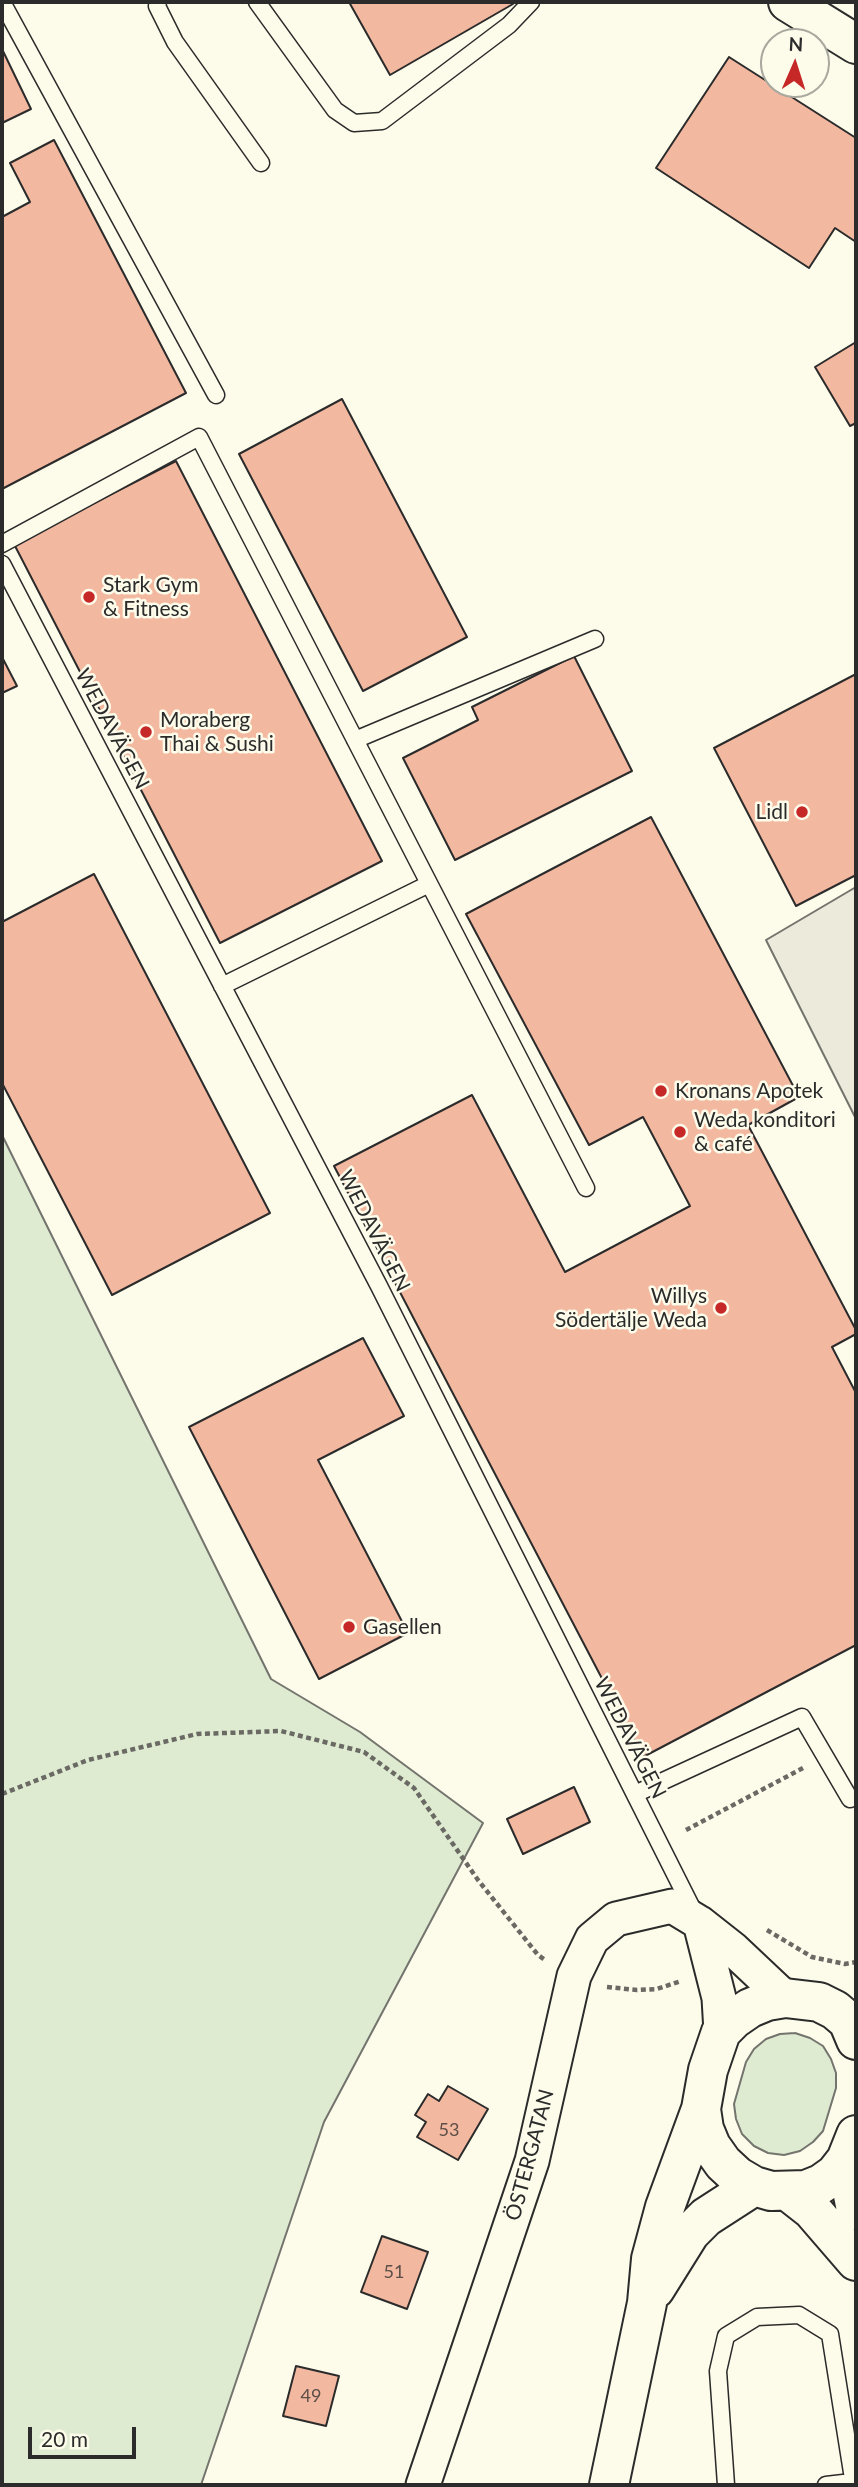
<!DOCTYPE html>
<html>
<head>
<meta charset="utf-8">
<style>
	body { margin:0 }
	#map { position:relative; width:858px; height:2487px; overflow:hidden; background:#fdfbea; font-family:Lato,sans-serif }
	canvas { display:block }
	.frame { position:absolute; inset:0; border:4px solid #2b2b2b; pointer-events:none }
	.north { position:absolute; left:760px; top:28px; width:70px; height:70px; box-sizing:border-box; background:#fdfbea; border:2px solid #a9a89e; border-radius:50%; rotate:3deg; font-size:19px; font-weight:700; line-height:28px; text-align:center; color:#2b2b2b }
	.north::after { content:''; display:block; margin:auto; width:24px; height:32px; background:#c62828; clip-path:polygon(50% 0,100% 100%,50% 72%,0 100%) }
	.scale { position:absolute; left:28px; top:2427px; width:108px; height:32px; box-sizing:border-box; border:4px solid #2b2b2b; border-top:0; padding-left:9px; font-size:21px; line-height:24px; white-space:nowrap; color:#2b2b2b; -webkit-text-stroke:5px #fdfbea; paint-order:stroke }
</style>
</head>
<body>
<div id="map">
<canvas width="858" height="2487"></canvas>
<div class="frame"></div>
<div class="north">N</div>
<div class="scale">20 m</div>
</div>
<script>
const ctx = document.querySelector('canvas').getContext('2d');
ctx.lineJoin = 'round';
function paint(path, color) { ctx.fillStyle = color; ctx.fill(path, 'evenodd'); }
const toPath = rows => new Path2D(rows.map(r => 'M' + r).join(''));
function trace(path, color, width, dash) { ctx.strokeStyle = color; ctx.lineWidth = width; ctx.lineCap = dash ? 'butt' : 'round'; ctx.setLineDash(dash || []); ctx.stroke(path); }
function drawText(font, color, halo, rows, align = 'center') {
  ctx.font = font + ' Lato,sans-serif'; ctx.lineWidth = 5; ctx.setLineDash([]); ctx.textBaseline = 'middle'; ctx.strokeStyle = halo; ctx.fillStyle = color; for (const [text, x, y, turn = 0] of rows) {
    ctx.save(); ctx.translate(x, y); ctx.rotate((+turn || 0) * Math.PI / 180); ctx.textAlign = isNaN(turn) ? turn : align; if (halo) ctx.strokeText(text, 0, 0); ctx.fillText(text, 0, 0); ctx.restore();
  }
}
const green = toPath([
	[2,1135,271,1679,360,1732,483,1823,324,2122,201,2485,2,2485,2,1135],
	[795,2033,810,2038,823,2046,831,2059,836,2073,836,2088,823,2131,813,2142,800,2151,784,2155,768,2153,754,2146,742,2134,736,2119,734,2104,746,2062,754,2049,766,2039,780,2034,795,2033]
]);
paint(green, '#deebd1');
trace(green, '#74746e', 2);
const parking = toPath([
	[856,887,856,1119,766,940,856,887]
]);
paint(parking, '#eceadb');
trace(parking, '#74746e', 2);
const building = toPath([
	[349,2,512,2,513,4,390,75,349,2],
	[2,49,31,109,2,123,2,49],
	[729,57,856,138,856,242,835,228,809,268,656,168,729,57],
	[54,140,186,393,2,489,2,217,30,202,10,163,54,140],
	[856,342,856,423,850,426,815,367,856,342],
	[342,399,467,637,363,691,239,454,342,399],
	[176,461,382,861,220,943,14,544,176,461],
	[574,656,632,771,455,860,403,758,478,720,472,707,574,656],
	[2,657,17,686,2,693,2,657],
	[856,674,856,875,796,906,714,748,856,674],
	[651,817,799,1097,748,1125,856,1330,856,1334,832,1347,856,1393,856,1645,643,1757,334,1166,472,1095,565,1272,690,1206,643,1117,589,1145,466,914,651,817],
	[94,874,270,1213,112,1295,2,1083,2,922,94,874],
	[363,1338,404,1416,318,1460,408,1633,319,1679,189,1427,363,1338],
	[574,1787,590,1822,523,1854,507,1819,574,1787],
	[448,2086,488,2109,458,2160,417,2137,426,2122,415,2115,428,2094,439,2101,448,2086],
	[382,2236,428,2252,407,2309,361,2292,382,2236],
	[296,2366,339,2376,326,2426,283,2416,296,2366]
]);
paint(building, '#f2b8a0');
trace(building, '#2b2b2b', 2);
const lane = toPath([
	[2,2,216,395],
	[158,2,157,6,175,42,261,163],
	[257,2,335,110,354,123,382,121,509,25,531,2],
	[2,544,199,437,586,1188],
	[2,564,379,1286,694,1912],
	[355,740,595,639],
	[222,986,429,884],
	[635,1794,802,1717,850,1799],
	[726,2485,718,2371,726,2336,757,2317,799,2315,830,2334,854,2485],
	[826,2485,852,2482]
]);
const street = toPath([
	[700,1923,719,1998,721,2032],
	[423,2485,532,2161,574,1976,592,1939,616,1919,672,1906,700,1923,733,1949,785,1998]
]);
const secondary = toPath([
	[788,2,856,44],
	[856,2040,848,2021,835,2010,819,2002,785,1998,767,2001,750,2008,734,2019,721,2032,708,2070,701,2109,704,2129,711,2146,723,2163,737,2176,754,2186,771,2191,806,2190,821,2184,835,2174,846,2160,856,2135],
	[846,2160,856,2210],
	[789,2192,812,2210,856,2261],
	[655,2289,690,2233,706,2217,754,2186],
	[609,2485,647,2303,651,2259,665,2207,701,2109]
]);
trace(lane, '#2b2b2b', 19);
trace(street, '#2b2b2b', 37);
trace(secondary, '#2b2b2b', 42);
trace(toPath([
	[2,1794,88,1760,197,1734,281,1731,364,1752,414,1788,478,1880,538,1955,545,1960],
	[686,1830,803,1768],
	[767,1930,812,1957,845,1964,856,1962],
	[607,1987,637,1990,657,1989,681,1981]
]), '#6a6964', 4.5, [5, 3.5]);
trace(lane, '#fdfbea', 16);
trace(street, '#fdfbea', 33);
trace(secondary, '#fdfbea', 38);
for (const [x, y, r, color] of [
	[89,597,7,"#c62828"],
	[146,732,7,"#c62828"],
	[802,812,7,"#c62828"],
	[661,1091,7,"#c62828"],
	[680,1132,7,"#c62828"],
	[721,1308,7,"#c62828"],
	[349,1627,7,"#c62828"]
]) { const dot = new Path2D(); dot.arc(x, y, r, 0, 2 * Math.PI); ctx.fillStyle = color; ctx.fill(dot); trace(dot, '#fdfbea', 2.5); }
drawText('18px', '#5d4e48', null, [
	["53",449,2130],
	["51",394,2272],
	["49",311,2396]
]);
drawText('21px', '#2b2b2b', '#fdfbea', [
	["Stark Gym",103,585],
	["& Fitness",103,609],
	["Moraberg",160,720],
	["Thai & Sushi",160,744],
	["Lidl",788,812,"right"],
	["Kronans Apotek",675,1091],
	["Weda konditori",694,1120],
	["& café",694,1144],
	["Willys",707,1296,"right"],
	["Södertälje Weda",707,1320,"right"],
	["Gasellen",363,1627]
], 'left');
drawText('21px', '#2b2b2b', '#fdfbea', [
	["WEDAVÄGEN",112,729,62],
	["WEDAVÄGEN",374,1231,63],
	["WEDAVÄGEN",630,1738,63],
	["ÖSTERGATAN",530,2155,-75]
]);
</script>
</body>
</html>
